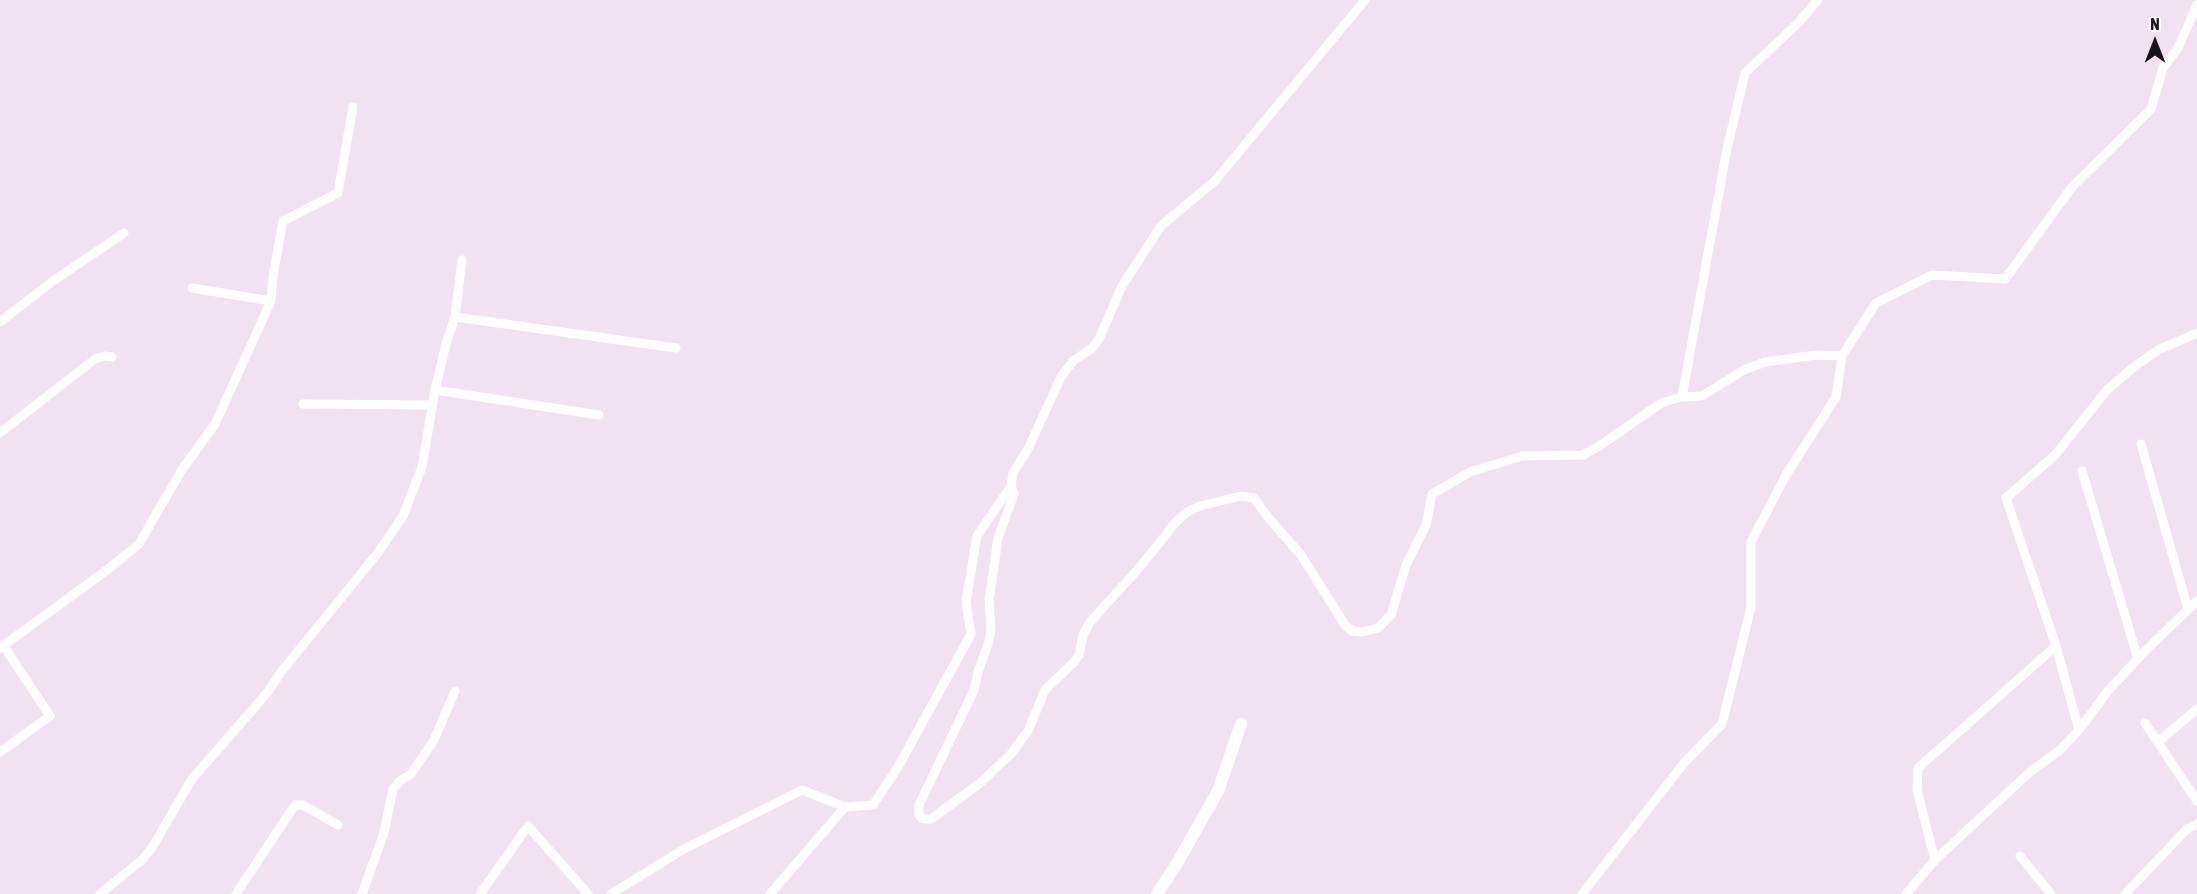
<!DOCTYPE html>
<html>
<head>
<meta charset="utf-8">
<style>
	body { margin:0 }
	#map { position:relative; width:2197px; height:894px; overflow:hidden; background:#f0e2f1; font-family:"Asap Condensed",sans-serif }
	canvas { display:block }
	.north { position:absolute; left:2125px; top:12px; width:60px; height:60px; -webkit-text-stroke:4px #fff; paint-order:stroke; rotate:0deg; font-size:16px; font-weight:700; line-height:24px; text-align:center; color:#191419 }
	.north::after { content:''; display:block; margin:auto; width:21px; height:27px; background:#191419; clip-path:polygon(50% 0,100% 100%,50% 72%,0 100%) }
</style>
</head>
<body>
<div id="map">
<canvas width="2197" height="894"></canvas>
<div class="north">N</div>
</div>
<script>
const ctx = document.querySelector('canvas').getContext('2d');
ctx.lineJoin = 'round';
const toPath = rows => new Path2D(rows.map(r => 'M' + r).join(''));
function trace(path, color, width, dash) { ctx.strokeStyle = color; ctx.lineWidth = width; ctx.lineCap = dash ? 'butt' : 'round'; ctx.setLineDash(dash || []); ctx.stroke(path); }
trace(toPath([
	[1365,0,1215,181,1161,226,1122,286,1099,339,1091,349,1073,361,1061,377,1028,449,1013,473,1011,486,1014,494,998,538,989,601,991,630,989,641,978,672,974,690,919,805,919,815,923,819,931,819,979,784,1011,754,1028,731,1045,690,1074,662,1079,655,1083,635,1090,622,1139,568,1176,522,1187,512,1200,506,1241,496,1254,498,1267,516,1301,555,1345,625,1352,631,1362,632,1378,628,1391,615,1406,565,1426,525,1432,494,1470,472,1522,456,1583,455,1601,445,1661,403,1682,397,1702,396,1744,370,1765,362,1816,355,1842,356],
	[192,288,271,301],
	[455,317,676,348],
	[0,322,53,281,124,233],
	[435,390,599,415],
	[1682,397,1727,149,1745,73,1799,22,1818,0],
	[303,404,432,405],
	[0,433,95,359,104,356,112,357],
	[2141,444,2188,609],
	[2082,471,2138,659],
	[0,648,107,570,139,544,181,471,215,424,271,301,273,276,283,221,338,193,353,107],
	[2145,723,2197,801],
	[2079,730,2056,646,2006,498,2055,455,2107,390,2135,366,2158,350,2197,333],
	[2158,742,2197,709],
	[0,752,50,716,3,645],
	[2020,856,2051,894],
	[1935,860,1917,790,1918,768,2056,646],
	[100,894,143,859,153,846,192,779,267,693,281,672,377,554,403,516,422,467,435,390,446,344,455,317,462,260],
	[236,894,295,805,303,805,338,825],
	[362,894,384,833,393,789,400,781,411,774,434,740,455,691],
	[480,894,528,826,588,894],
	[611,894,684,849,802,790,845,807,873,805,898,767,971,634,966,602,977,536,1011,486],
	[770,894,845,807],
	[1582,894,1684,763,1722,724,1751,607,1751,542,1786,475,1836,397,1842,356,1876,303,1932,275,2005,279,2072,187,2151,109,2163,68,2178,48,2197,5],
	[1906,894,1935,860,2030,772,2060,750,2079,730,2107,692,2147,649,2197,601],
	[2125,894,2187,829,2197,824]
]), '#fff', 9);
trace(toPath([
	[1157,894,1176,865,1218,791,1241,724]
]), '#fff', 12);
</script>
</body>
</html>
